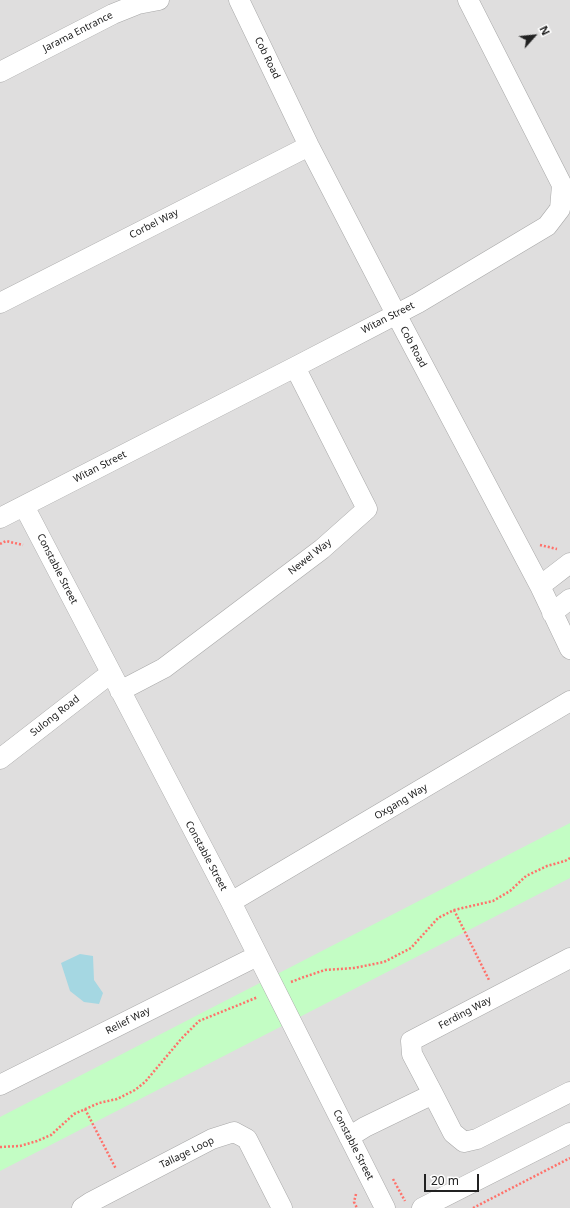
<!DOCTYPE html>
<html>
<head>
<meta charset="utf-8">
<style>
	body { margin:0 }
	#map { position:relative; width:570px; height:1208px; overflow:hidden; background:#f2ede7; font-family:"Noto Sans",sans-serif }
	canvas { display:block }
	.north { position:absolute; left:514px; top:16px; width:40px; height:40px; -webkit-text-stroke:3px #fff; paint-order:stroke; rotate:63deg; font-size:11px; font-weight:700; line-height:16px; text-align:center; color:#212121 }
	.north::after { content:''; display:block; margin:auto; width:14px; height:18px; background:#212121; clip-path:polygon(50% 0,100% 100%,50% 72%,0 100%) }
	.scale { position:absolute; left:424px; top:1174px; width:55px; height:18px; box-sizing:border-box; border:2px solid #212121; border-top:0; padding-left:5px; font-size:12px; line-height:14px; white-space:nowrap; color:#212121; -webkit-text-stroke:3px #fff; paint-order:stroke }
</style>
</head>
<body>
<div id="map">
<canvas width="570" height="1208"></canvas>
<div class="north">N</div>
<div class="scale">20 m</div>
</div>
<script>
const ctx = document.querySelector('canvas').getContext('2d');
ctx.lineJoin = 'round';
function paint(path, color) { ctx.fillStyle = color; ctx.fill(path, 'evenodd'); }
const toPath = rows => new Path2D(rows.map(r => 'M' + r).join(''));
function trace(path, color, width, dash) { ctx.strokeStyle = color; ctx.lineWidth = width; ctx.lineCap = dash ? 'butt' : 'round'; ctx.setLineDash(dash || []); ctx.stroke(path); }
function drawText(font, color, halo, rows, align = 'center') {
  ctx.font = font + ' "Noto Sans",sans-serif'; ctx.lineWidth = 3; ctx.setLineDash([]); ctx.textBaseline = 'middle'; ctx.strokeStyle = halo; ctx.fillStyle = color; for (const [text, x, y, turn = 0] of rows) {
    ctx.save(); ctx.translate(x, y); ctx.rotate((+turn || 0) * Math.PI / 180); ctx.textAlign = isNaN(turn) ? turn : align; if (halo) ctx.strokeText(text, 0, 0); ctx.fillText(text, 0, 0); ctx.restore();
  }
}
paint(toPath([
	[0,0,570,0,570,1208,0,1208]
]), '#dfdede');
paint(toPath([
	[570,823,570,878,0,1171,0,1117]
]), '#c3fdc4');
paint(toPath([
	[80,954,93,956,94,980,103,993,99,1004,84,1002,70,991,61,963]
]), '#a5d7e2');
const minor = toPath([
	[239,0,309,146,396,314,540,586,570,649],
	[0,72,113,14,138,4,159,0],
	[0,303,309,146],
	[24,506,231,902,385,1208],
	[0,518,295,367,418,303,547,226,560,209,562,185,468,0],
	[540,586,570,563],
	[552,613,570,599],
	[120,691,164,668,322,549,367,509,295,367],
	[0,759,111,673],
	[231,902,570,701],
	[570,958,411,1041,412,1054,433,1094,453,1133,464,1142,477,1139,570,1092],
	[0,1085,257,956],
	[349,1137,365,1127,433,1094],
	[82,1208,91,1202,212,1139,234,1132,247,1139,282,1208],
	[422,1208,570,1133]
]);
trace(minor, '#a8a8a8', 21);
trace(toPath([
	[0,544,6,541,23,545],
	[540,545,557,549],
	[454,910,489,980],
	[291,982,304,977,325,970,354,968,384,962,411,948,438,918,454,910,493,901,510,891,526,876,547,866,565,861,570,858],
	[85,1109,116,1169],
	[0,1147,20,1146,37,1141,51,1135,74,1114,99,1103,117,1099,135,1090,145,1082,182,1038,199,1021,258,997],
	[393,1179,405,1201],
	[356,1194,354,1202,357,1208],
	[473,1208,570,1158]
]), '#ff716a', 2.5, [2, 2]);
trace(minor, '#fff', 20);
drawText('10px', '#212121', '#fff', [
	["Jarama Entrance",78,32,-27],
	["Cob Road",267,58,64],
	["Corbel Way",154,224,-27],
	["Witan Street",388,318,-27],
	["Cob Road",413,347,62],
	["Witan Street",100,467,-27],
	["Newel Way",310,557,-38],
	["Constable Street",57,569,63],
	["Sulong Road",55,716,-38],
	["Oxgang Way",401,802,-31],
	["Constable Street",206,856,62],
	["Ferding Way",465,1013,-28],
	["Relief Way",128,1021,-27],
	["Constable Street",353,1145,63],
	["Tallage Loop",187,1153,-26]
]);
</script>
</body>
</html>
